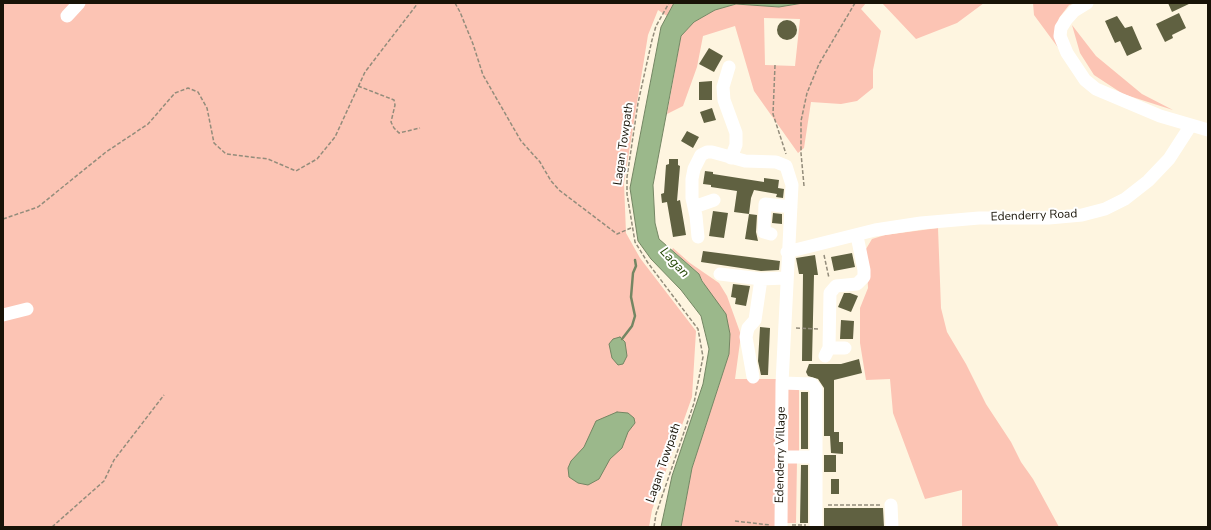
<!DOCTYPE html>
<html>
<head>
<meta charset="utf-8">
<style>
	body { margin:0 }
	#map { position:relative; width:1211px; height:530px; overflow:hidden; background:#fef5e0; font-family:"Nunito Sans",sans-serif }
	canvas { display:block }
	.frame { position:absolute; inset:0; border:4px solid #181307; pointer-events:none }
</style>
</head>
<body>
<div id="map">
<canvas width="1211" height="530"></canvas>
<div class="frame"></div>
</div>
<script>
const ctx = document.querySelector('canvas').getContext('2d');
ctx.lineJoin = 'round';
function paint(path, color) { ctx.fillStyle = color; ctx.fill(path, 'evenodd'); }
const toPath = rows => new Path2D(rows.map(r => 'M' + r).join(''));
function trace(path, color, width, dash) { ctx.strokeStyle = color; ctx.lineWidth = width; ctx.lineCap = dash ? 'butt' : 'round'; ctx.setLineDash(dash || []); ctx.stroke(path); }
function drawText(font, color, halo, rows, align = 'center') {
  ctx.font = font + ' "Nunito Sans",sans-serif'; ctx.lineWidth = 4; ctx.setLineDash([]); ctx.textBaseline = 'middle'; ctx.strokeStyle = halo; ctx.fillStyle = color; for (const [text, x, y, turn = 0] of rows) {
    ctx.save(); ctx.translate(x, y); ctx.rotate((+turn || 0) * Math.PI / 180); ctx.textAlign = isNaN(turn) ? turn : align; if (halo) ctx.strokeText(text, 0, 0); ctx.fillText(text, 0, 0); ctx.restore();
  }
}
paint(toPath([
	[3,3,674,3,667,16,658,10,648,35,624,183,626,233,640,258,696,331,692,397,652,510,649,527,3,527],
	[803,3,866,3,861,9,881,31,873,70,873,88,857,101,841,104,811,102,804,148,798,153,754,91,735,26,703,36,697,67,683,106,667,114,681,36,694,22,715,10,736,4,779,7],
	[764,18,800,19,795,66,765,65],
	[882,3,984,3,957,23,916,39],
	[1033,3,1075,3,1069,5,1059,18,1055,34,1062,53,1034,15],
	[1072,25,1096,56,1142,94,1173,110,1123,94,1094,75,1080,53],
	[938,228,941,308,947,332,966,364,986,404,1011,442,1021,462,1033,479,1059,527,962,527,962,490,925,499,893,413,890,379,866,380,860,343,860,308,868,288,866,249,872,239,885,235],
	[673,248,690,263,719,283,727,296,741,335,735,379,779,379,777,527,681,527,692,468,729,354,730,334,699,274,672,250],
	[786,387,799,387,799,454,787,455],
	[785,460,797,460,796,523,785,523]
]), '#fcc4b4');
const water = toPath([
	[674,3,803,3,779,7,736,4,715,10,694,22,681,36,653,185,655,223,659,239,699,274,702,281,726,314,730,334,729,354,692,468,681,527,661,527,672,476,703,384,709,349,701,316,681,290,651,259,638,241,630,188,661,27,674,3],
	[620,337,625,342,627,356,623,364,618,365,612,358,609,344,613,339,620,337],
	[617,412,628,413,634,418,635,423,628,432,622,448,610,459,599,479,588,485,578,483,569,477,568,468,571,461,584,447,596,421,617,412]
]);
paint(water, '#9bb88b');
trace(water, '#748663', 1);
trace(toPath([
	[622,339,632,326,635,316,631,297,633,273,636,266,635,260]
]), '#748663', 2.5);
paint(toPath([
	[1168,3,1191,3,1172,12],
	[1179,13,1186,28,1172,35,1173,38,1165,42,1156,24],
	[1117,16,1125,28,1132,26,1142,49,1127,56,1120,41,1115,43,1105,21],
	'777 30a10 10 0 1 1 20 0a10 10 0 1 1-20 0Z',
	[709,48,723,56,714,72,699,64],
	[712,81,712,100,699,100,699,82],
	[712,108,716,120,704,123,700,112],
	[687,131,699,137,693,148,681,141],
	[669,159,678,159,678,165,680,166,677,201,680,200,686,235,673,237,667,202,662,203,661,194,664,193,666,165,669,164],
	[705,171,713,172,713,174,764,182,764,178,779,180,778,188,784,189,783,198,776,197,777,194,754,190,751,198,749,214,757,215,756,232,758,241,745,239,749,214,734,212,737,191,711,187,711,185,703,184],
	[713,211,728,213,724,238,709,236],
	[773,213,782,214,782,224,772,223],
	[703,251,780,261,779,270,761,271,701,262],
	[852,253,855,267,834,271,831,257],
	[815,255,818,275,814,275,812,361,802,361,803,274,799,274,796,258],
	[733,284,750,286,746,306,735,304,736,298,731,297],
	[844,293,850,293,858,296,851,312,838,307],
	[841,320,854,321,853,339,840,339],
	[760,327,770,328,768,375,761,375,758,361],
	[859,359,862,373,834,380,834,432,839,432,839,442,843,442,843,454,831,453,830,436,824,436,824,388,818,379,808,376,806,372,809,364,841,364],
	[801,392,808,392,808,449,801,449],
	[824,455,836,455,836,472,824,472],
	[801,465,808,465,808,523,800,523],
	[831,479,839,479,839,494,831,494],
	[824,508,883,508,884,527,824,527]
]), '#606141');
trace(toPath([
	[455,3,460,12,473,44,483,75,521,141,540,162,551,181,559,190,617,234,631,228],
	[775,65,773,114,786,154],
	[358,86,394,100,395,105,391,122,394,128,399,133,420,128],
	[804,186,801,153,801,121,807,93,819,64,855,3],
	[3,219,38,207,106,152,148,124,175,93,188,88,198,92,207,108,214,143,226,154,268,159,296,171,317,159,335,137,365,72,418,3],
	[824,255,829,278],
	[796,328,818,329],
	[828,505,880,505],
	[735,521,770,525],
	[792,525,806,525],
	[52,527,104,481,114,460,164,395],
	[654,527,656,514,694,403,703,357,698,329,648,263,635,242,627,194,627,177,638,103,652,40,656,26,669,3]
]), '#938c7b', 1.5, [4, 2]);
trace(toPath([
	[1087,3,1074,11,1066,20,1061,28,1060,36,1067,53,1085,80,1096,89,1160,116,1208,130],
	[67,16,79,3],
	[729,67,723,87,724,100,736,133,736,145,731,158],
	[694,207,714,200],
	[771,234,764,232,765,204,791,207],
	[698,237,696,216,692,198,692,179,694,169,701,155,707,152,712,152,745,161,776,162,786,166,792,185,782,383,781,527],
	[787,252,875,230,921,223,979,218,1049,218,1082,215,1105,209,1125,199,1148,181,1169,159,1191,125],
	[720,274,761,279,785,278,786,282],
	[3,315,27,309],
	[829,348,845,348],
	[825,356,829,348,830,293,836,286,857,284,864,277,864,270,857,236],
	[753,377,746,337,748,328,755,320,761,279],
	[782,383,812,384,816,389,816,527],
	[781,457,816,457],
	[891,505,892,527]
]), '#fff', 13);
drawText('12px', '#181307', '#fff', [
	["Lagan Towpath",624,144,-82],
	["Edenderry Road",1034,216,-2],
	["Edenderry Village",781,455,-89],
	["Lagan Towpath",664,463,-71]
]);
drawText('italic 13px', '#244805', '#fff', [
	["Lagan",674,263,47]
]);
</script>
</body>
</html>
